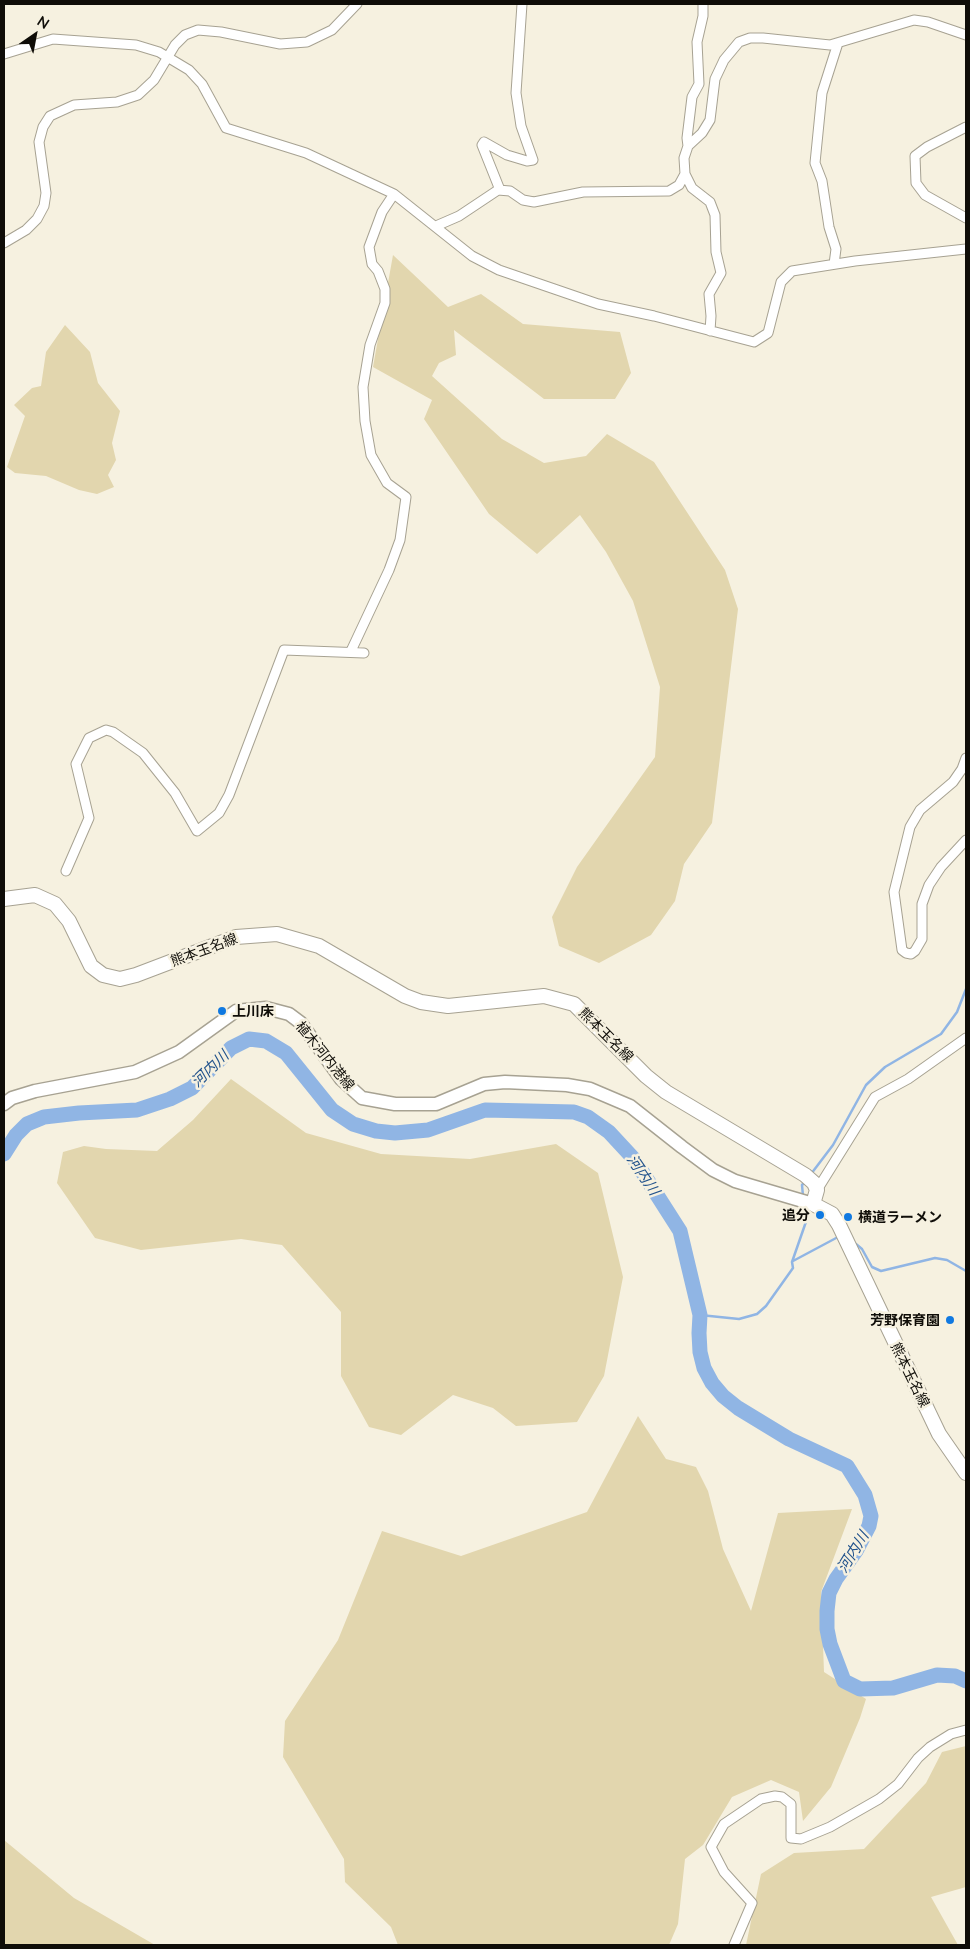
<!DOCTYPE html>
<html>
<head>
<meta charset="utf-8">
<style>
	body { margin:0 }
	#map { position:relative; width:970px; height:1949px; overflow:hidden; background:#f6f1e0; font-family:Lato,sans-serif }
	canvas { display:block }
	.frame { position:absolute; inset:0; border:5px solid #0f0d08; pointer-events:none }
	.north { position:absolute; left:10px; top:10px; width:50px; height:50px; -webkit-text-stroke:4px #f6f1e0; paint-order:stroke; rotate:33deg; font-size:14px; font-weight:700; line-height:20px; text-align:center; color:#0f0d08 }
	.north::after { content:''; display:block; margin:auto; width:18px; height:22px; background:#0f0d08; clip-path:polygon(50% 0,100% 100%,50% 72%,0 100%) }
</style>
</head>
<body>
<div id="map">
<canvas width="970" height="1949"></canvas>
<div class="frame"></div>
<div class="north">N</div>
</div>
<script>
const ctx = document.querySelector('canvas').getContext('2d');
ctx.lineJoin = 'round';
function paint(path, color) { ctx.fillStyle = color; ctx.fill(path, 'evenodd'); }
const toPath = rows => new Path2D(rows.map(r => 'M' + r).join(''));
function trace(path, color, width, dash) { ctx.strokeStyle = color; ctx.lineWidth = width; ctx.lineCap = dash ? 'butt' : 'round'; ctx.setLineDash(dash || []); ctx.stroke(path); }
function drawText(font, color, halo, rows, align = 'center') {
  ctx.font = font + ' Lato,"Noto Sans JP",sans-serif'; ctx.lineWidth = 5; ctx.setLineDash([]); ctx.textBaseline = 'middle'; ctx.strokeStyle = halo; ctx.fillStyle = color; for (const [text, x, y, turn = 0] of rows) {
    ctx.save(); ctx.translate(x, y); ctx.rotate((+turn || 0) * Math.PI / 180); ctx.textAlign = isNaN(turn) ? turn : align; if (halo) ctx.strokeText(text, 0, 0); ctx.fillText(text, 0, 0); ctx.restore();
  }
}
paint(toPath([
	[393,255,448,307,481,294,523,324,620,332,631,373,615,399,544,399,454,330,456,355,439,363,432,376,502,439,544,463,586,456,607,434,654,462,725,570,738,609,712,823,684,864,675,901,651,935,599,963,559,946,552,917,577,867,655,757,660,687,633,601,606,552,580,515,537,554,489,514,424,419,432,400,373,367],
	[65,325,90,352,98,383,120,411,112,443,116,460,108,475,114,487,97,494,79,490,46,476,15,473,7,467,25,416,14,405,32,388,41,386,46,352],
	[231,1079,306,1133,381,1154,470,1159,556,1144,598,1173,623,1277,604,1376,577,1422,516,1426,493,1408,453,1395,401,1435,369,1427,341,1376,341,1312,282,1245,241,1239,141,1250,95,1238,57,1183,63,1152,84,1146,106,1149,157,1151,193,1120],
	[638,1416,666,1459,696,1467,708,1491,723,1549,751,1611,778,1513,852,1509,821,1592,824,1672,866,1699,860,1718,831,1787,803,1821,799,1792,771,1780,732,1797,703,1845,685,1859,678,1924,669,1945,398,1945,391,1927,345,1882,344,1859,283,1757,285,1721,338,1640,382,1531,461,1556,587,1512],
	[966,1746,966,1887,931,1897,958,1945,746,1945,761,1874,794,1853,864,1849,926,1783,942,1752],
	[4,1840,74,1898,155,1945,4,1945]
]), '#e2d6ae');
trace(toPath([
	[811,1174,833,1145,866,1085,885,1067,941,1034,957,1012,966,989],
	[803,1196,802,1185,806,1181],
	[856,1244,862,1249,872,1267,881,1271,935,1258,947,1260,966,1271],
	[793,1261,838,1237],
	[700,1315,739,1319,757,1314,766,1306,793,1268,792,1262,808,1216,806,1206]
]), '#90b5e4', 2.5);
trace(toPath([
	[4,1154,16,1135,27,1124,44,1117,79,1113,137,1110,170,1099,192,1088,231,1048,249,1039,266,1041,286,1053,332,1110,353,1124,376,1131,395,1133,428,1130,485,1110,574,1112,588,1117,609,1132,634,1159,680,1231,700,1315,699,1333,700,1352,704,1368,712,1383,723,1396,738,1408,789,1439,847,1466,865,1495,871,1516,869,1526,856,1551,836,1579,829,1593,827,1611,827,1629,830,1644,844,1681,860,1689,893,1688,937,1675,955,1676,966,1681]
]), '#90b5e4', 15);
const minor = toPath([
	[4,54,53,39,136,45,159,52,189,70,202,84,226,128,306,153,394,194,472,256,499,270,598,304,654,316,754,342,768,333,781,282,792,271,855,261,966,249],
	[966,127,927,147,915,156,916,183,925,195,966,218],
	[688,146,687,138,692,97,699,84,697,42,703,16,703,4],
	[500,190,482,145,484,142,507,155,527,161,533,160,521,126,516,93,522,4],
	[436,226,459,216,498,190,510,191,523,200,534,202,583,192,669,191,679,185,685,174],
	[4,243,26,230,37,219,44,206,46,193,39,142,43,127,50,116,74,105,117,102,138,95,154,80,175,45,185,35,198,30,221,32,280,44,307,42,332,30,357,4],
	[834,264,836,249,829,227,822,181,815,163,822,93,838,43],
	[710,331,711,316,709,294,721,273,716,252,715,215,710,202,692,188,685,174,684,158,688,146,702,133,710,120,715,79,724,60,739,42,750,38,763,38,830,45,914,20,928,22,966,35],
	[351,651,389,570,400,540,406,497,387,483,371,455,365,421,363,387,370,345,385,303,385,289,378,271,372,264,369,247,382,212,394,194],
	[966,758,962,769,953,782,920,810,910,827,894,892,902,950,906,953,911,954,915,951,922,939,922,904,929,885,941,867,966,840],
	[66,871,89,818,76,764,89,738,106,730,113,732,143,753,175,793,197,831,219,813,229,795,284,650,364,653],
	[817,1190,875,1097,908,1079,966,1038],
	[734,1945,752,1903,724,1872,711,1847,724,1824,761,1799,775,1796,782,1797,791,1804,791,1838,801,1839,830,1827,879,1799,898,1784,918,1758,930,1747,951,1734,966,1730]
]);
const secondary = toPath([
	[4,1104,12,1098,35,1091,135,1072,179,1052,236,1011,266,1008,289,1014,301,1023,341,1079,362,1098,395,1104,436,1104,484,1084,505,1082,567,1085,590,1089,630,1106,682,1147,713,1170,735,1181,813,1204]
]);
const primary = toPath([
	[4,899,35,895,55,904,69,921,91,966,103,975,120,979,136,975,236,937,277,934,319,946,405,996,421,1002,448,1006,544,996,574,1004,646,1076,666,1092,805,1175,814,1183,817,1190,813,1204,832,1214,839,1225,939,1434,966,1473]
]);
trace(minor, '#a7a292', 11);
trace(secondary, '#a7a292', 15);
trace(primary, '#a7a292', 16);
trace(minor, '#fff', 9);
trace(secondary, '#fff', 12);
trace(primary, '#fff', 14);
for (const [x, y, r, color] of [
	[222,1011,5,"#1079e1"],
	[820,1215,5,"#1079e1"],
	[848,1217,5,"#1079e1"],
	[950,1320,5,"#1079e1"]
]) { const dot = new Path2D(); dot.arc(x, y, r, 0, 2 * Math.PI); ctx.fillStyle = color; ctx.fill(dot); trace(dot, '#f6f1e0', 2); }
drawText('14px', '#0f0d08', '#f6f1e0', [
	["熊本玉名線",204,950,-20],
	["熊本玉名線",606,1035,45],
	["植木河内港線",325,1056,51],
	["熊本玉名線",910,1375,64]
]);
drawText('bold 14px', '#0f0d08', '#f6f1e0', [
	["上川床",232,1011],
	["追分",810,1215,"right"],
	["横道ラーメン",858,1217],
	["芳野保育園",940,1320,"right"]
], 'left');
drawText('italic 15px', '#22538c', '#f6f1e0', [
	["河内川",210,1069,-44],
	["河内川",643,1175,56],
	["河内川",853,1552,-58]
]);
</script>
</body>
</html>
